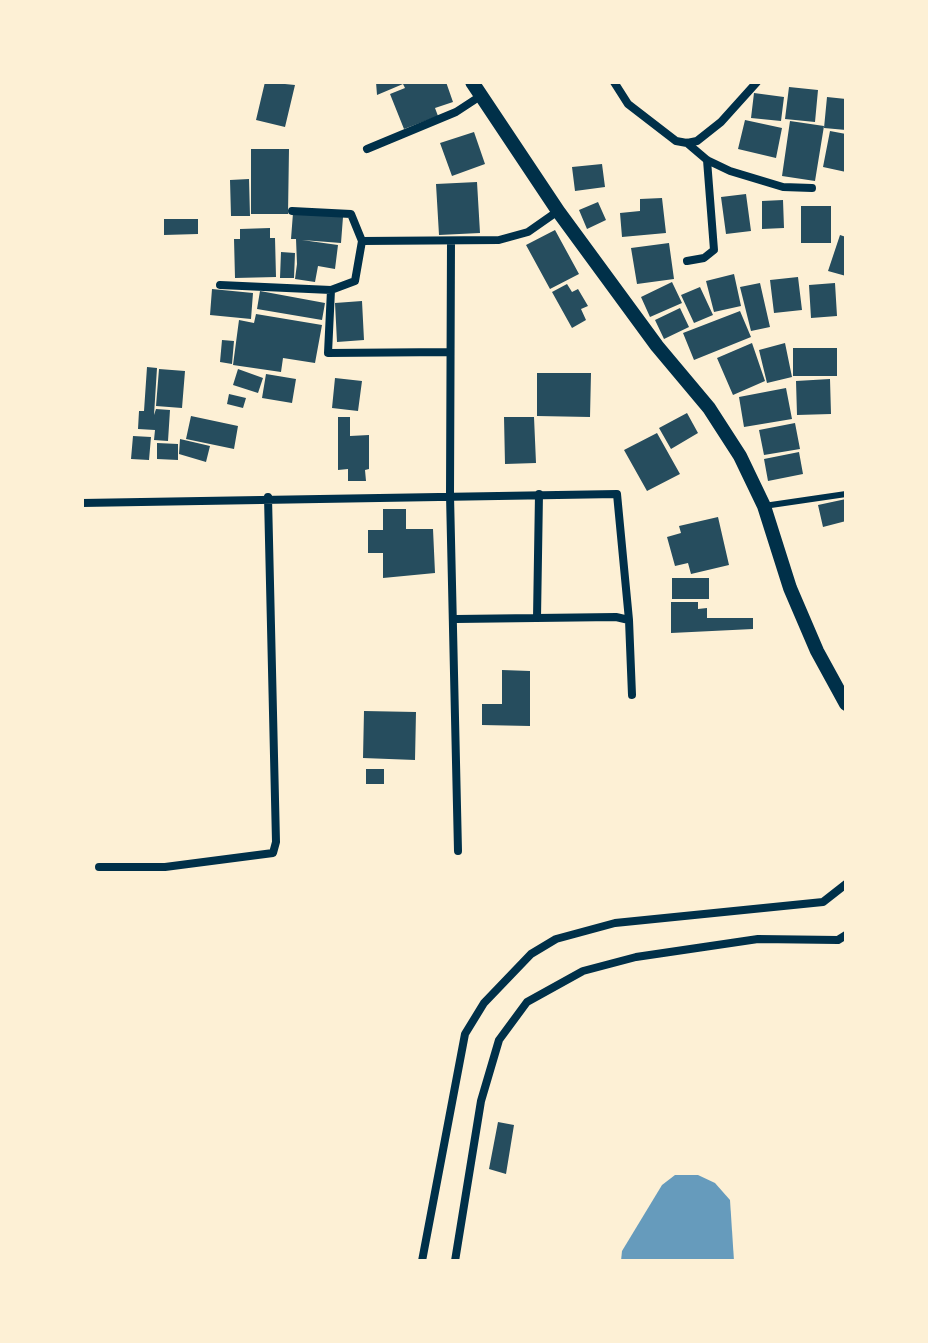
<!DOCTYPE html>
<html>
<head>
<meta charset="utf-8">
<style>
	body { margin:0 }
	#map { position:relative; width:928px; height:1343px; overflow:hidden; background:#fdf0d5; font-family:Rubik,sans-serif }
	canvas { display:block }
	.frame { position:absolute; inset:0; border:84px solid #fdf0d5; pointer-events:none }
</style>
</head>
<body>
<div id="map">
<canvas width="928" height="1343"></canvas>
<div class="frame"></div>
</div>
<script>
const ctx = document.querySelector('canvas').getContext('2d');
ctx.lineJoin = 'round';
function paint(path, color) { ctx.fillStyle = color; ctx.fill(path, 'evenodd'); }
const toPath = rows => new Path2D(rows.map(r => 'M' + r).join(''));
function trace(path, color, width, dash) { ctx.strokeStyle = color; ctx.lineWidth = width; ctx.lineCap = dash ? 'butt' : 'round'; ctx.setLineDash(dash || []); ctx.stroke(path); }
paint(toPath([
	[675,1175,698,1175,715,1183,730,1200,734,1261,621,1261,622,1251,662,1185]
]), '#669bbc');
paint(toPath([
	[265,82,295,85,285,127,256,120],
	[376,82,446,82,453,102,435,108,438,116,404,129,390,94,405,88,403,84,377,95],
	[789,87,818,90,815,122,785,119],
	[754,93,784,97,781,121,751,118],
	[827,97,846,99,846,130,824,128],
	[745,120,782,128,776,158,738,149],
	[790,121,824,126,815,181,782,176],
	[830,131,846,134,846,172,823,167],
	[474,132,485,164,452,176,440,143],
	[251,149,289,149,288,214,251,214],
	[602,164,605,187,575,191,572,167],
	[249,179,250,216,231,216,230,180],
	[477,182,480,233,439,235,436,184],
	[746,194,751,231,726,234,721,197],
	[662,198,666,233,622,237,620,213,640,211,640,199],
	[783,200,784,228,762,229,762,201],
	[598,202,606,220,587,229,579,210],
	[801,206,831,206,831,243,801,243],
	[293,213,343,217,341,243,302,240,338,245,335,269,318,266,315,282,295,279,297,264,296,239,291,239],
	[164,219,198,219,198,234,164,235],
	[270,228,270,238,275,238,276,277,235,278,234,239,240,239,240,229],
	[555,230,579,274,550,289,526,245],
	[840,235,846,237,846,276,828,271],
	[669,243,674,279,637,284,631,248],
	[281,252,295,253,294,278,280,278],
	[734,274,741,306,714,312,706,281],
	[798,277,802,310,774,313,770,280],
	[672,282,682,303,650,317,641,297],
	[760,283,770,327,751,331,740,287],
	[835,283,837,316,811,318,809,285],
	[567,284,572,292,578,289,588,306,581,309,586,320,572,328,552,292],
	[700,287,713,315,694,323,681,295],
	[212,289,253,293,251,319,210,315],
	[260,291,325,303,322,320,257,309],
	[362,301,364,340,337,342,335,303],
	[680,308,689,327,664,339,655,320],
	[740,311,751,337,694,360,683,333],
	[256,314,322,325,315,363,283,358,281,372,233,365,239,320,254,323],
	[222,340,234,341,232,364,220,362],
	[752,343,765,381,733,395,717,358],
	[785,343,792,377,767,383,759,350],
	[793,348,837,348,837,376,793,376],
	[147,367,157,368,154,415,156,409,170,410,168,441,154,440,155,430,138,429,139,411,144,411],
	[159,369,185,371,182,408,156,406],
	[238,369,263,378,258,393,233,385],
	[537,373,591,373,590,417,537,416],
	[266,374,296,379,292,403,262,398],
	[335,378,362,381,358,411,332,408],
	[830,379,831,414,797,415,796,381],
	[786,388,792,419,744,427,739,397],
	[229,394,246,398,243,408,227,404],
	[687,413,698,433,671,449,659,428],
	[191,416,238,426,234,449,186,439],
	[338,417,350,417,350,436,369,435,369,469,365,470,366,481,348,481,348,469,338,470],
	[504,417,534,417,536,463,505,464],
	[795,423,800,449,764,455,759,430],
	[657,433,680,474,647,491,624,450],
	[133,436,151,437,149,460,131,459],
	[180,439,210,446,206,462,179,454],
	[157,443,178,444,178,460,157,459],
	[799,452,803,474,768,481,764,459],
	[846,499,846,521,823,527,818,505],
	[383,509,406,509,406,529,433,529,435,573,383,578,383,553,368,553,368,530,383,530],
	[718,517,729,565,691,574,688,563,675,566,667,537,681,533,679,526],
	[672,578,709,578,709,599,672,599],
	[671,602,698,602,698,609,707,608,707,618,753,618,753,629,671,633],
	[502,670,530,671,530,726,482,725,482,704,502,704],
	[364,711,416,712,415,760,363,758],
	[366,769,384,769,384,784,366,784],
	[498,1122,514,1125,506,1174,489,1169]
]), '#264d5e');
trace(toPath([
	[764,506,846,494]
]), '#003049', 6);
trace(toPath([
	[614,82,628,104,676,141,687,143,697,141,721,122,757,82],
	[687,143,707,160,730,171,783,187,812,188],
	[367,149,456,112,482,95],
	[292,211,351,214,362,241],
	[451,241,450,495,458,851],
	[687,261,704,258,714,250,707,160],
	[220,285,331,290,355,281,362,241,499,240,528,232,558,211],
	[331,290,328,353,450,352],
	[82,503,617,494,629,620],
	[537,618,539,494],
	[456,619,616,617,629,620,632,695],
	[99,867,165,867,273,853,276,842,268,497],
	[422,1261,465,1034,484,1003,531,954,556,939,615,923,823,902,846,884],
	[455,1261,481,1101,499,1040,527,1002,583,971,636,957,758,939,838,940,846,935]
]), '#003049', 8);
trace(toPath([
	[472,82,558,211,657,346,709,408,740,456,764,506,790,588,817,651,846,704]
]), '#003049', 14);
</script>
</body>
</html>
